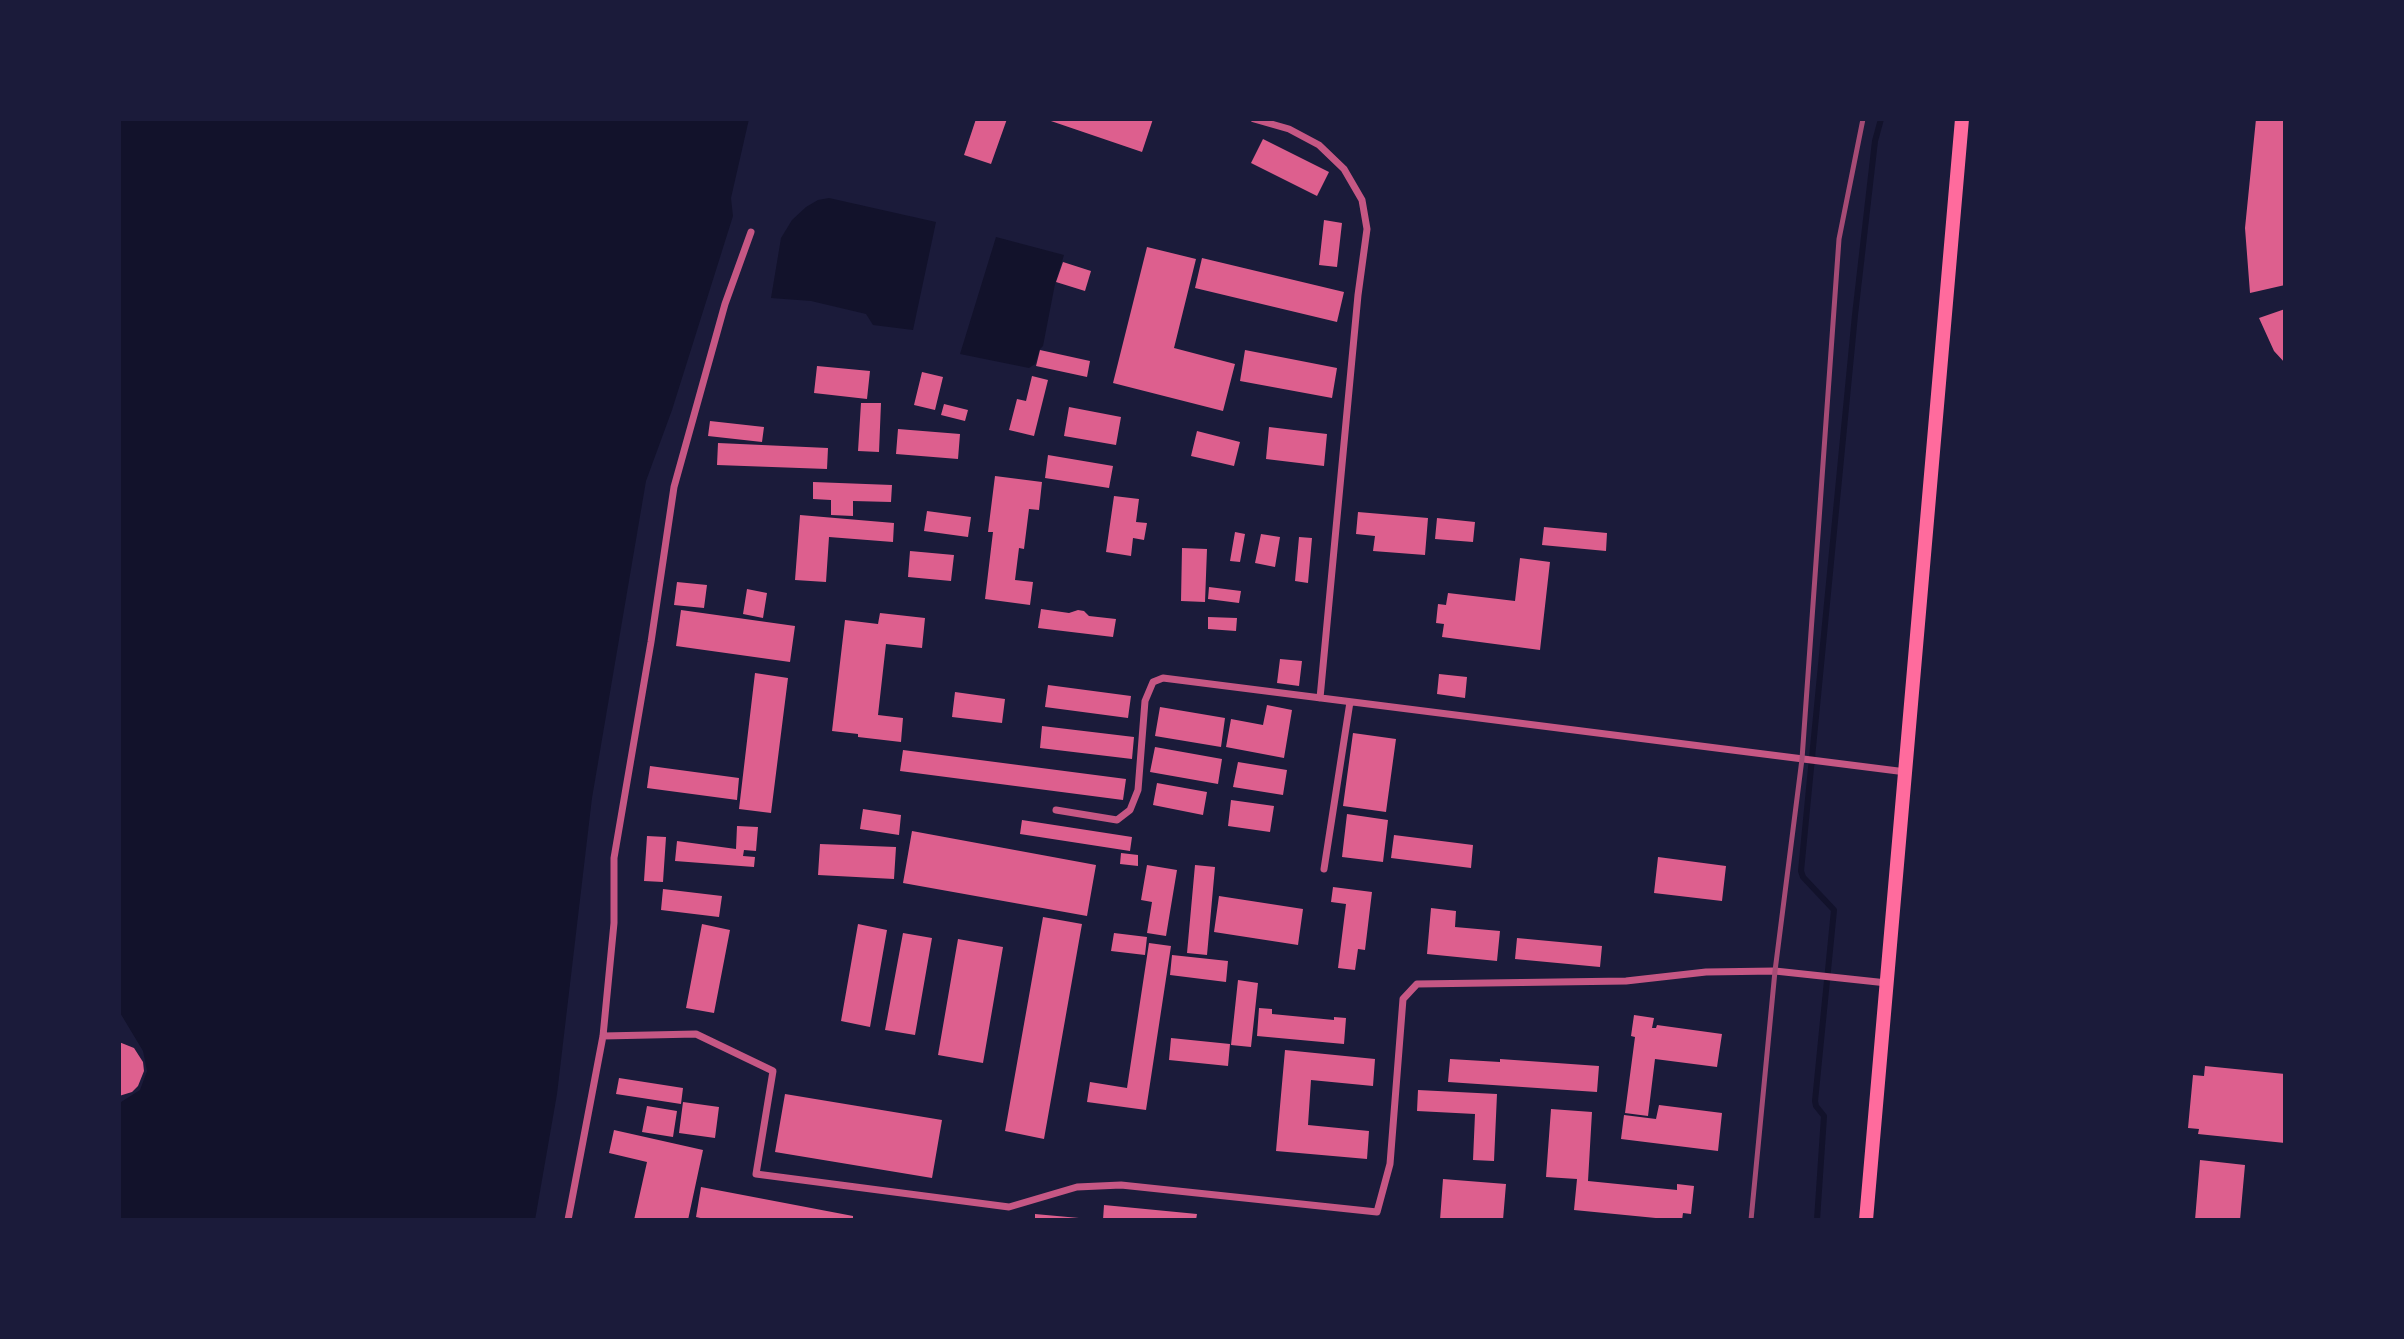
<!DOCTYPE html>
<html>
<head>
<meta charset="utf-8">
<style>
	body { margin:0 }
	#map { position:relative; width:2404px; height:1339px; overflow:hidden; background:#1b1b3a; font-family:Barlow,sans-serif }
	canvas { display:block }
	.frame { position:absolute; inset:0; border:121px solid #1b1b3a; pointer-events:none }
</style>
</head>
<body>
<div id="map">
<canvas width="2404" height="1339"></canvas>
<div class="frame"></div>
</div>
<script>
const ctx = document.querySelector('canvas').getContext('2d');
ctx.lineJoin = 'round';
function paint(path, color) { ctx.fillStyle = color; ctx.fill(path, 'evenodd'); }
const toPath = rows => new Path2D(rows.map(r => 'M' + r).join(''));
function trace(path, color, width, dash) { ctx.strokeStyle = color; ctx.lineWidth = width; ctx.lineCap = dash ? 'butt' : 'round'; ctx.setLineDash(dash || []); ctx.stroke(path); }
paint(toPath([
	[119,119,749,119,731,198,733,216,672,410,646,481,592,798,557,1094,535,1220,119,1220,119,1108,121,1102,140,1090,147,1071,143,1051,119,1011],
	[829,198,936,222,913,330,873,325,866,314,811,301,771,298,781,238,792,220,806,207,818,200],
	[996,237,1064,255,1055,284,1043,346,1040,349,1035,364,1029,368,960,354]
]), '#12122b');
trace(toPath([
	[1817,1220,1824,1116,1816,1106,1815,1101,1834,910,1803,877,1801,871,1855,315,1875,141,1881,119]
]), '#12122b', 6);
paint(toPath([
	[976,119,1007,119,991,164,964,155],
	[1045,119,1153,119,1142,152],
	[2256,119,2285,119,2285,285,2250,293,2245,228],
	[1263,139,1329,172,1317,196,1251,163],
	[1324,220,1342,223,1337,267,1319,265],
	[1147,247,1196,259,1174,348,1235,364,1223,411,1113,383],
	[1202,258,1344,292,1337,322,1195,288],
	[1063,262,1091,271,1085,291,1056,282],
	[2285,309,2285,363,2274,351,2259,318],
	[1040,350,1090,361,1087,377,1036,366],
	[1245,350,1337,368,1332,398,1240,381],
	[817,366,870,371,867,399,814,393],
	[922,372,943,377,935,410,914,405],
	[1032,376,1048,380,1034,436,1009,430,1017,399,1026,401],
	[861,403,881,403,879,452,858,451],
	[944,404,968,410,965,421,941,415],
	[1069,407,1121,417,1116,445,1064,436],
	[710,421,764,427,762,442,708,436],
	[1269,427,1327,434,1324,466,1266,459],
	[898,429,960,434,958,459,896,454],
	[1197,431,1240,442,1234,466,1191,456],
	[718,443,828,448,827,469,717,465],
	[1048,455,1113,466,1109,488,1045,478],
	[995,476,1042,482,1039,510,1029,509,1024,549,1019,548,1015,580,1033,582,1030,605,985,599,993,532,988,532],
	[813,482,892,485,891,502,853,501,853,516,831,515,831,500,813,499],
	[1114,496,1139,499,1136,522,1147,523,1144,540,1133,538,1131,556,1106,552],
	[927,511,971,517,968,537,924,531],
	[1358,512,1428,518,1425,555,1373,551,1375,536,1356,534],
	[800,515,894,523,893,542,829,537,826,582,795,580],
	[1437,518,1475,522,1473,542,1435,539],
	[1544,527,1607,533,1606,551,1542,545],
	[1235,532,1245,534,1240,562,1230,561],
	[1261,534,1280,537,1275,567,1255,563],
	[1299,537,1312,538,1308,583,1295,581],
	[1182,548,1207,549,1205,602,1181,601],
	[910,551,954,555,951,581,908,577],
	[1520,558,1550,562,1540,650,1442,637,1444,624,1436,623,1438,604,1446,605,1448,593,1515,601],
	[677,582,707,585,704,608,674,605],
	[1209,587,1241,591,1239,603,1208,599],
	[747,589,767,593,763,618,743,614],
	[1041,609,1069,613,1078,610,1084,611,1089,616,1116,619,1113,637,1038,628],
	[681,610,795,626,790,662,676,646],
	[880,613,925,618,922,648,886,644,878,715,903,718,901,742,858,737,858,734,832,731,845,620,878,624],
	[1208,617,1237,618,1236,631,1208,629],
	[1280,659,1302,661,1299,686,1277,683],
	[755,673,788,678,771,813,739,809],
	[1439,674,1467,677,1465,698,1437,694],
	[1048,685,1131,696,1128,718,1045,707],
	[955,692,1005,699,1002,723,952,717],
	[1267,705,1292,710,1284,758,1226,747,1231,719,1263,725],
	[1160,707,1225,718,1221,747,1155,736],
	[1042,726,1134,737,1132,759,1040,748],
	[1353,733,1396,739,1386,812,1343,806],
	[1155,747,1222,759,1218,784,1150,772],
	[903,750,1126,779,1123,800,900,771],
	[1238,762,1287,770,1283,795,1233,787],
	[650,766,739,778,737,800,647,788],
	[1157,783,1207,792,1203,815,1153,805],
	[1231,800,1274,806,1270,832,1228,826],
	[863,809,901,815,899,835,860,829],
	[1347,814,1388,820,1383,862,1342,857],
	[1022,820,1132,837,1130,851,1020,834],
	[737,826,758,827,756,851,744,850,743,856,755,857,754,867,675,861,677,841,736,849],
	[912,831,1096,865,1087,916,903,883],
	[1394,835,1473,845,1471,868,1391,858],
	[647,836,666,837,663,882,644,881],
	[820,844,896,847,894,879,818,875],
	[1121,853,1138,855,1138,866,1120,864],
	[1658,857,1726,866,1722,901,1654,893],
	[1147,865,1177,870,1166,936,1147,933,1152,902,1141,900],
	[1195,865,1215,867,1207,955,1187,953],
	[1333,887,1372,892,1365,950,1358,949,1355,970,1338,968,1346,904,1331,902],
	[663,889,722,896,719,917,661,910],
	[1219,896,1303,909,1298,945,1214,932],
	[1431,908,1456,911,1455,927,1500,931,1497,961,1427,954],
	[1043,917,1082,924,1044,1139,1005,1131],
	[702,924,730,930,714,1013,686,1008],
	[858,924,887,930,870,1027,841,1021],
	[903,933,932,938,915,1035,885,1030],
	[1114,933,1147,937,1145,955,1111,951],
	[1517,938,1602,946,1600,967,1515,959],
	[958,939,1003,947,983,1063,938,1055],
	[1149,943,1171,946,1146,1110,1087,1102,1090,1082,1127,1088],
	[1172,955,1228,961,1226,982,1170,975],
	[1238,980,1258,983,1251,1047,1231,1045],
	[1259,1008,1272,1009,1272,1014,1334,1020,1334,1017,1346,1018,1344,1044,1257,1036],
	[1634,1015,1654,1018,1652,1028,1656,1028,1657,1025,1722,1034,1717,1067,1655,1059,1648,1116,1625,1113,1635,1037,1631,1036],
	[1171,1038,1230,1044,1228,1066,1169,1060],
	[119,1042,134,1048,143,1062,144,1071,138,1086,132,1092,119,1096],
	[1285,1050,1375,1059,1373,1086,1311,1080,1308,1125,1369,1131,1367,1159,1276,1151],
	[1450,1059,1500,1062,1500,1059,1599,1066,1597,1092,1448,1082],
	[2205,1066,2285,1074,2285,1143,2198,1134,2199,1129,2188,1128,2193,1075,2204,1076],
	[619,1078,683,1088,681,1104,616,1094],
	[1418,1090,1497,1094,1494,1161,1473,1160,1475,1114,1417,1111],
	[785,1094,942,1120,932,1178,775,1152],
	[683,1102,719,1107,715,1138,679,1133],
	[1659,1105,1722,1113,1718,1151,1621,1139,1624,1115,1656,1119],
	[647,1106,677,1111,673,1137,642,1132],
	[1551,1109,1592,1112,1588,1181,1677,1190,1677,1184,1694,1186,1691,1214,1683,1213,1682,1220,1676,1220,1574,1210,1577,1179,1546,1177],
	[614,1130,703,1150,688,1220,634,1220,647,1162,609,1153],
	[2200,1160,2245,1165,2240,1220,2195,1220],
	[1443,1179,1506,1184,1503,1220,1440,1220],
	[701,1187,853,1216,853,1220,709,1220,696,1217],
	[1104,1205,1197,1214,1196,1220,1103,1220],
	[1035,1214,1079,1218,1079,1220,1035,1220]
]), '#dd5f8e');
trace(toPath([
	[1254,119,1289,129,1319,145,1344,169,1362,200,1367,229,1358,295,1320,698],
	[1056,810,1117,820,1130,810,1138,790,1145,701,1153,682,1163,678,1906,772],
	[1324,869,1350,702],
	[603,1036,696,1034,773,1071,756,1174,1009,1207,1077,1187,1121,1185,1377,1212,1390,1164,1403,999,1417,984,1626,981,1706,972,1775,971,1887,983],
	[568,1220,603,1036,614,923,614,858,651,642,674,487,725,304,751,232]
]), '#c65784', 7);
trace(toPath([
	[1866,1220,1962,119]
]), '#ff6b9d', 14);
trace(toPath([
	[1751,1220,1775,971,1802,759,1839,239,1863,119]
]), '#a44b75', 5);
</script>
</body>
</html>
